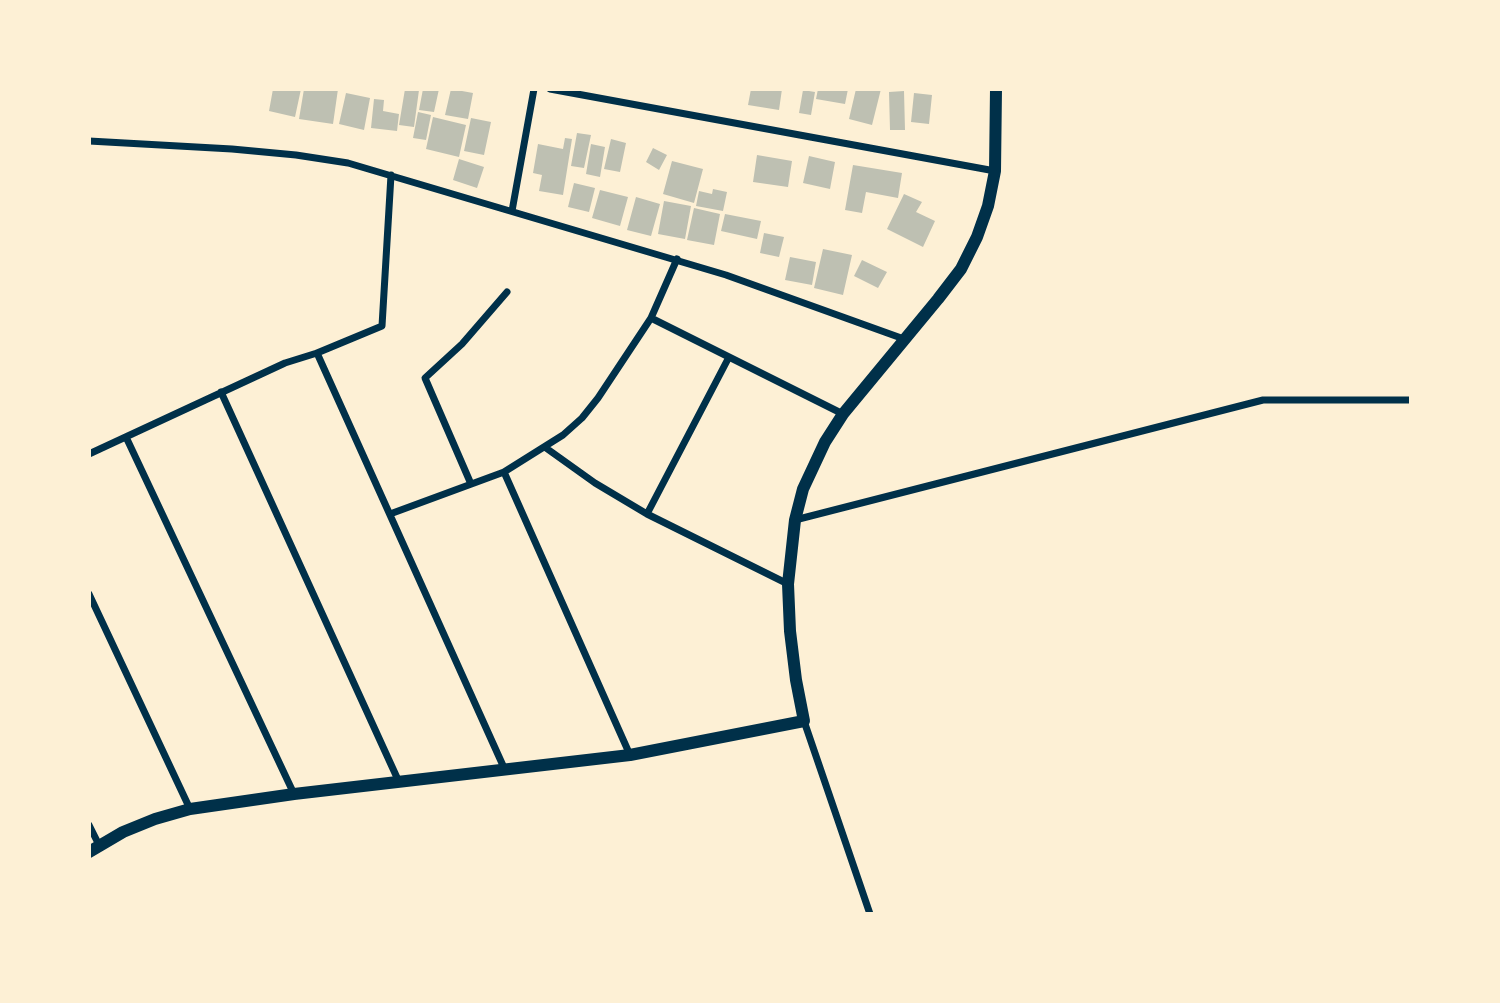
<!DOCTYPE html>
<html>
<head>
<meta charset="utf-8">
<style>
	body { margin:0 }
	#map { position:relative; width:1500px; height:1003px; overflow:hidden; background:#fdf0d5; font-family:"PT Serif",serif }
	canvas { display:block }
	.frame { position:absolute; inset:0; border:91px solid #fdf0d5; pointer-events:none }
</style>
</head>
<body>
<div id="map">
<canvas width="1500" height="1003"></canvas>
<div class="frame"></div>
</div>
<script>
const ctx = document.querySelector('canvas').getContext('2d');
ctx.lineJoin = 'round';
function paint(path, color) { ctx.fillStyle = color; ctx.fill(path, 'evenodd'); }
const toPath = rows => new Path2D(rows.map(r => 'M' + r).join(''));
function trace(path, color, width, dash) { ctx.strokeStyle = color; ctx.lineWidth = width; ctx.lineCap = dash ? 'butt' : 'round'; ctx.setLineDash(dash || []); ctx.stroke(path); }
paint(toPath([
	[273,89,301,89,295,117,269,111],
	[304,89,338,89,333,124,299,119],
	[405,89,419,90,414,127,399,125],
	[423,89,439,89,434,112,419,110],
	[451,89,473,93,468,119,445,115],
	[751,89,782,89,779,110,748,105],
	[818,89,848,89,845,104,816,99],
	[856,89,881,89,872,125,849,119],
	[803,90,815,92,811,115,799,113],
	[904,91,905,130,890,130,889,92],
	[346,93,370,98,364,130,339,124],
	[914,93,932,95,929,124,911,122],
	[374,99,384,100,383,111,399,114,397,131,371,128],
	[418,112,431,115,426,140,413,138],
	[433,117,466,125,459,157,426,149],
	[471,118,491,122,484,155,464,151],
	[577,133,591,135,584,168,571,166],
	[565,138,572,139,563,195,539,191,542,175,533,173,538,144,563,149],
	[611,139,626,143,620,172,604,169],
	[591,144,605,147,600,177,586,174],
	[653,148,667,155,659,170,646,162],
	[757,155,792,161,788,187,753,182],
	[809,156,835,162,830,189,803,183],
	[459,159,484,167,477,188,453,180],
	[672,161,703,169,694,203,663,194],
	[853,165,902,173,898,198,866,192,862,213,845,210],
	[574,183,595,188,589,212,568,207],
	[713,189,727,192,723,211,696,206,699,191,712,194],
	[600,190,628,197,620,226,592,218],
	[904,194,922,202,916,212,935,221,923,247,887,229],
	[636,197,660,204,651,236,627,230],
	[664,201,691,206,685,239,658,234],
	[694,208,720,214,714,245,687,240],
	[725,214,761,221,757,239,721,231],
	[764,233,784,237,779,257,760,253],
	[823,249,852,255,843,295,814,288],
	[790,257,816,262,812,285,785,280],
	[862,260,887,272,878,288,854,276]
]), '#bec0b2');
trace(toPath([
	[550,89,995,171],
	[89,141,232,149,296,155,348,163,726,275,904,339],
	[512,211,534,89],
	[651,318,677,259],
	[317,353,505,770],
	[221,392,399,782],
	[126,437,294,794],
	[546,448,595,483,647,514,788,584],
	[89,454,285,363,317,353,382,326,391,175],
	[504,472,630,755],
	[471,484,425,378,462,344,507,292],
	[390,514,504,472,563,435,582,418,598,398,651,318,843,414],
	[647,514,729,357],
	[795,520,1263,400,1411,400],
	[89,594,190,809],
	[804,721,870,914],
	[89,825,99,845]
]), '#003049', 7);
trace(toPath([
	[89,852,123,832,155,819,190,809,294,794,630,755,804,721,796,680,790,631,788,584,795,520,803,489,825,442,843,414,938,299,961,269,977,237,988,206,995,171,996,89]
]), '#003049', 12);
</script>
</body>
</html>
